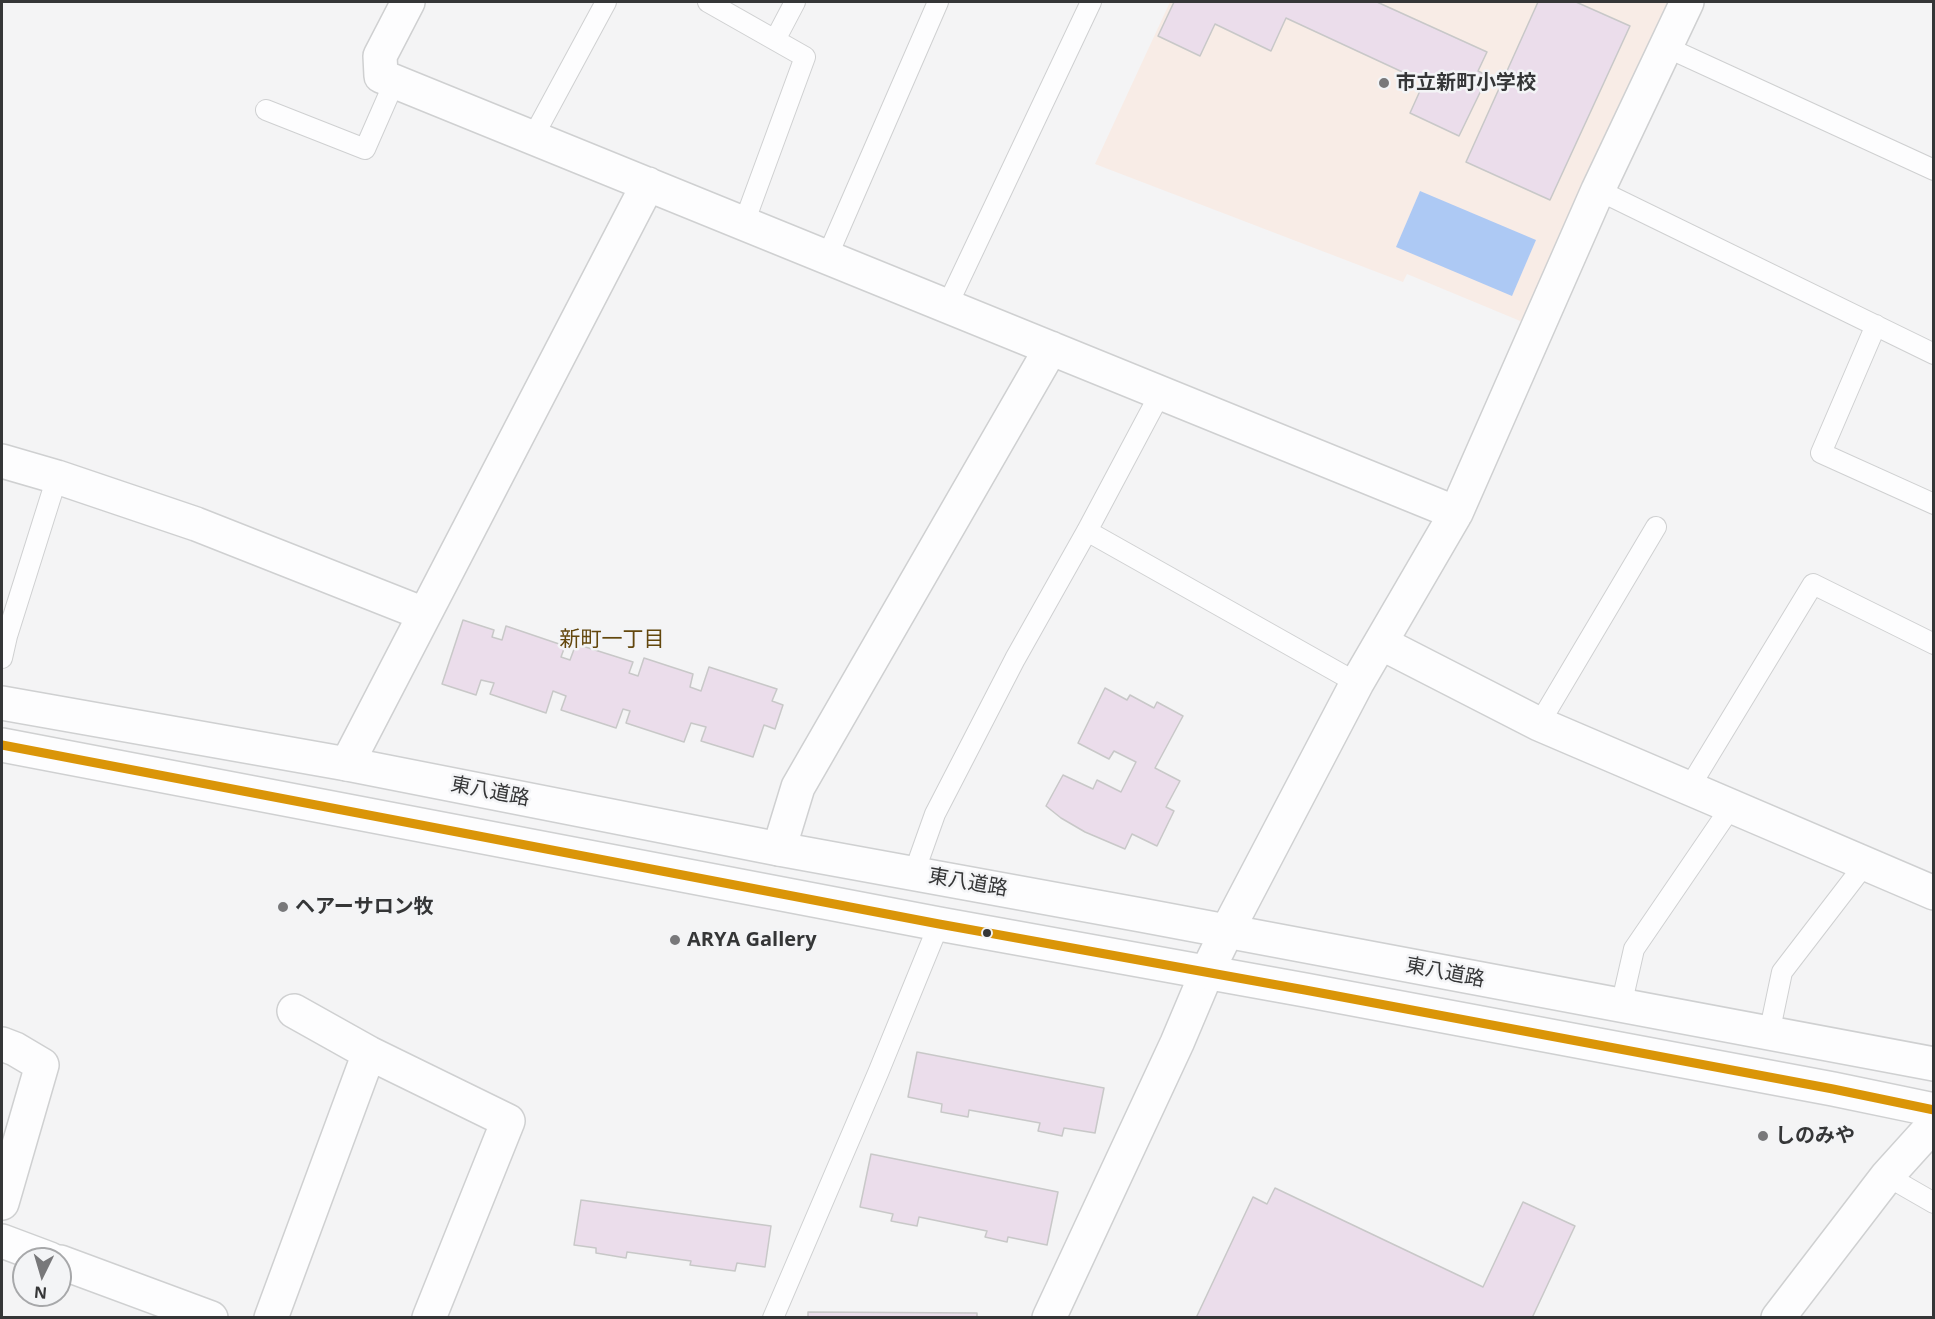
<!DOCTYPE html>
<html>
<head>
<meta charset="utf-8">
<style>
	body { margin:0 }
	#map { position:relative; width:1935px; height:1319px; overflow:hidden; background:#f4f4f5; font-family:"Open Sans",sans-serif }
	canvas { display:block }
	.frame { position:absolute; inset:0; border:3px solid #353637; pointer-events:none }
	.north { position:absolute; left:12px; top:1247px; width:60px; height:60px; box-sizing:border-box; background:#f3f4f6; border:2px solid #a7a8aa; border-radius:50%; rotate:185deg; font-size:16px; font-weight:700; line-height:24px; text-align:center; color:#353637 }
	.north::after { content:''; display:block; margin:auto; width:21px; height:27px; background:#78787a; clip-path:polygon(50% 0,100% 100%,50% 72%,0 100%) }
</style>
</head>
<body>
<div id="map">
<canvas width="1935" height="1319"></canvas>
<div class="frame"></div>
<div class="north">N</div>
</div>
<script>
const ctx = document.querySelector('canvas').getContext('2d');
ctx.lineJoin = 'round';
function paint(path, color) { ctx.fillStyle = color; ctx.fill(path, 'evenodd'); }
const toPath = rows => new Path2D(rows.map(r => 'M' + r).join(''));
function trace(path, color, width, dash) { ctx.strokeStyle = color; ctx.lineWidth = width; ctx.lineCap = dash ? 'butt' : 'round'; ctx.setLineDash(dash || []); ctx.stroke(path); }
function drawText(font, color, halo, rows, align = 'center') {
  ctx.font = font + ' "Open Sans","Noto Sans JP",sans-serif'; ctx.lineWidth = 5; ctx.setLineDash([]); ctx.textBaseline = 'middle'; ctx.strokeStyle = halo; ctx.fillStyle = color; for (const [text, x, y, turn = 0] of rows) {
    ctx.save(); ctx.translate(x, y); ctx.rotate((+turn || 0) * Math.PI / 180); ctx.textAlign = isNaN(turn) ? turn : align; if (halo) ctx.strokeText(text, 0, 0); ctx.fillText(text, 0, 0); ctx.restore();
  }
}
paint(toPath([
	[1170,2,1674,2,1525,323,1407,274,1403,282,1095,164]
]), '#f8ece6');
paint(toPath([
	[1420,191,1536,240,1512,296,1396,247]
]), '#adc9f4');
const building = toPath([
	[1174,2,1377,2,1487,52,1478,71,1488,76,1459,136,1410,113,1424,82,1286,18,1271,51,1215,24,1200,56,1158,36,1174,2],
	[1538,2,1576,2,1630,26,1550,200,1466,162,1538,2],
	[463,620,494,630,492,637,502,640,506,626,565,646,561,657,570,660,576,644,633,662,629,673,638,676,644,658,693,674,690,687,701,691,709,667,777,689,772,701,783,705,775,729,764,725,753,757,701,741,706,727,691,723,684,742,626,723,630,711,623,709,616,728,561,710,566,696,553,691,546,713,490,694,494,683,481,680,476,695,442,684,463,620],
	[1105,688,1127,700,1130,695,1154,708,1157,702,1183,716,1155,768,1180,781,1166,807,1174,811,1157,846,1132,834,1125,849,1085,832,1061,818,1046,806,1063,775,1093,789,1097,780,1121,792,1136,762,1114,751,1109,759,1078,743,1105,688],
	[917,1052,1104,1088,1095,1133,1064,1128,1062,1136,1038,1131,1040,1123,969,1110,968,1117,941,1112,942,1104,908,1097,917,1052],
	[871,1154,1058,1192,1047,1245,1008,1237,1007,1242,985,1237,987,1231,919,1217,917,1226,891,1221,893,1214,860,1207,871,1154],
	[1275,1188,1483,1287,1523,1202,1575,1226,1532,1318,1196,1318,1253,1197,1267,1204,1275,1188],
	[581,1200,771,1226,765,1267,737,1263,735,1271,690,1265,691,1261,627,1252,626,1258,596,1253,596,1248,574,1245,581,1200],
	[808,1312,977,1313,977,1318,808,1318,808,1312]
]);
paint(building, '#ebddeb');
trace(building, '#c8c8c8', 1.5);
const service = toPath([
	[708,2,805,57,744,223],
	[775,40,795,2],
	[1666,47,1934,170],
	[266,110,365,149,390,92,381,76],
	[533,137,606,2],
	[1598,190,1934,354],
	[827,257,938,2],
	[947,306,1091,2],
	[1876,325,1821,453,1934,504],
	[1087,531,1357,683],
	[2,658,7,636,57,477],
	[1539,724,1656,527],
	[1689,788,1813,584,1934,644],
	[914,873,935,814,1015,659,1087,531,1161,392],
	[1621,1006,1634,949,1731,807],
	[1769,1034,1782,972,1865,864],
	[1887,1176,1934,1203],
	[773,1318,878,1073,939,924]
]);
const minor = toPath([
	[408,2,380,56,381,76,1456,513],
	[2,461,57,477,196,524,424,614],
	[1381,643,1539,724,1934,893],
	[347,764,648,184],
	[779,849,798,787,1051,348],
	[294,1011,369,1053,508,1121,429,1318],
	[2,1044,15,1049,42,1065,2,1203],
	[2,1241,50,1259],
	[60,1262,211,1318],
	[271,1318,369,1053],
	[1049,1318,1177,1043,1207,972,1227,931,1357,683,1456,513,1598,190,1687,2],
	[1778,1318,1887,1176,1934,1124]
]);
const primary = toPath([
	[2,703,347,764,779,849,1141,915,1934,1064],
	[2,745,939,924,1305,990,1833,1089,1934,1110]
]);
trace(service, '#cfd0d1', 22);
trace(minor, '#cfd0d1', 36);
trace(primary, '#cfd0d1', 36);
trace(service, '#fdfdfe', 20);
trace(minor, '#fdfdfe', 33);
trace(primary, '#fdfdfe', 33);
trace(toPath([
	[2,745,939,924,1305,990,1833,1089,1934,1110]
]), '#da9508', 9);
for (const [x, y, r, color] of [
	[1384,83,6,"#78787a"],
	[283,907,6,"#78787a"],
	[987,933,5,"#353637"],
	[675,940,6,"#78787a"],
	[1763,1136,6,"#78787a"]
]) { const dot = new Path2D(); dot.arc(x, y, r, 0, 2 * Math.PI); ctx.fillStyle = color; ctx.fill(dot); trace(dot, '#f3f4f6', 2); }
drawText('bold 20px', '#353637', '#f3f4f6', [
	["市立新町小学校",1396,83],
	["ヘアーサロン牧",295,907],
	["ARYA Gallery",687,940],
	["しのみや",1775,1136]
], 'left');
drawText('20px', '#353637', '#f3f4f6', [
	["東八道路",490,792,11],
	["東八道路",968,883,10],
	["東八道路",1445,973,11]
]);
drawText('21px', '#63470d', '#f3f4f6', [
	["新町一丁目",612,640]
]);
</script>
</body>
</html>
